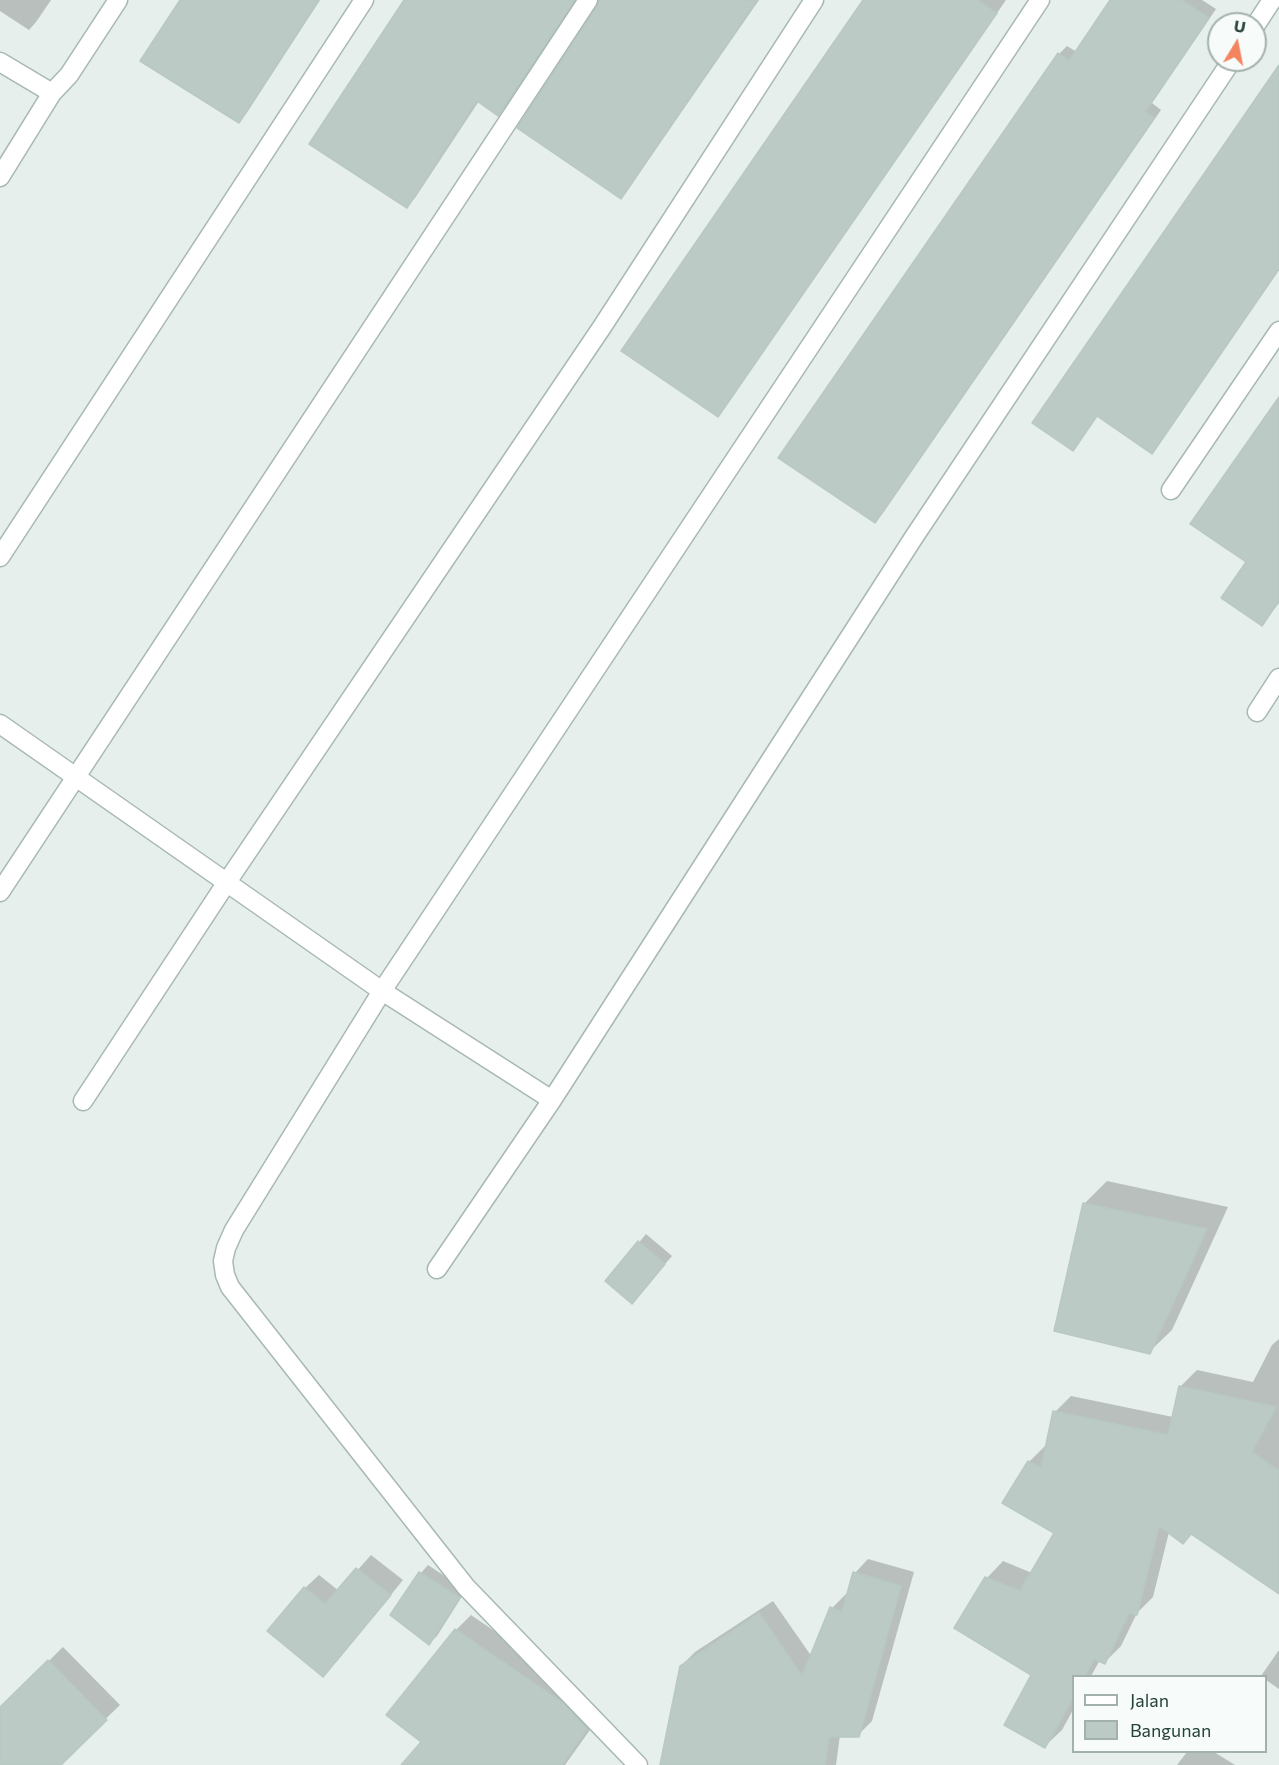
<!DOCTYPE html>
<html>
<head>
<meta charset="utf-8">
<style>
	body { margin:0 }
	#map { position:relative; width:1279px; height:1765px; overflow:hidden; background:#e6efeb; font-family:Commissioner,sans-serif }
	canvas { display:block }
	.legend { position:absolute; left:1072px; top:1675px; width:195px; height:78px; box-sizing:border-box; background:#f7fbf9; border:2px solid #a3b1ad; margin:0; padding:8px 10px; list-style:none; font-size:18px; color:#24423a }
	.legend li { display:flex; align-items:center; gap:12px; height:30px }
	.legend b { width:30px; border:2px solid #a3b1ad }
	.north { position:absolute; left:1207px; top:12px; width:60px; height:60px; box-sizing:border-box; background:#f7fbf9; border:2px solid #a3b1ad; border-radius:50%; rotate:10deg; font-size:16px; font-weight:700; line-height:24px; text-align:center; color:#24423a }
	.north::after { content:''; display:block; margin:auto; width:21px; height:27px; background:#f4845f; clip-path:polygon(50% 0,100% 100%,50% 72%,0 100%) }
</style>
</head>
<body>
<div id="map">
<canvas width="1279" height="1765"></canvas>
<ul class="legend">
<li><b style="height:8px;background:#fff"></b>Jalan</li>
<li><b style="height:16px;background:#bbcac4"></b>Bangunan</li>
</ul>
<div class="north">U</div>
</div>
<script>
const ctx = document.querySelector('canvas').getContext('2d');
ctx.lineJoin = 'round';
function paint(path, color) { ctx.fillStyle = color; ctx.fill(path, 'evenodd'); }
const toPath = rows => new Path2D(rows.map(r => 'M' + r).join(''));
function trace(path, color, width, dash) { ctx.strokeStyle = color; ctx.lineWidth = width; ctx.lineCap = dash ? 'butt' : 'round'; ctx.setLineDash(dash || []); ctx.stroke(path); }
paint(toPath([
	[0,0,51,0,36,22,29,30,0,11],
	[181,0,320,0,246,114,238,121],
	[405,0,576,0,506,106,498,114,479,101,415,198,407,206],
	[601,0,759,0,628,189,621,197,599,7],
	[865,0,1006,0,725,407,718,415],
	[1112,0,1202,0,1216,9,1152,103,1161,110,883,513,875,522,1059,54,1067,46,1077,52],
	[1279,67,1279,270,1159,444,1152,452,1098,415,1080,441,1073,449],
	[1279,398,1279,603,1262,624,1248,562],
	[1107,1181,1228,1207,1172,1330,1149,1352,1084,1204],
	[646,1234,672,1256,639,1294,607,1281],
	[1279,1339,1279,1592,1192,1533,1169,1532,1153,1597,1137,1613,1121,1646,1105,1662,1100,1660,1091,1676,1074,1676,1074,1708,1062,1730,1045,1746,1033,1674,956,1628,987,1578,1003,1561,1032,1573,1056,1533,1004,1502,1029,1462,1046,1445,1047,1446,1055,1412,1071,1396,1173,1417,1180,1387,1197,1370,1253,1382,1272,1345],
	[371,1555,403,1580,337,1661,323,1675,305,1588,319,1575,339,1591],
	[868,1559,914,1572,872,1721,858,1735,840,1735,836,1765,662,1765,681,1666,695,1652,773,1601,812,1657,832,1608,846,1594,848,1595,855,1573],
	[428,1565,466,1590,437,1636,429,1643,392,1615,421,1573],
	[471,1615,578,1688,602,1713,565,1765,434,1765,423,1742,456,1630],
	[63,1647,120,1705,58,1765,0,1765,0,1709],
	[1279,1650,1279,1689,1266,1680,1266,1676,1261,1676],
	[1187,1752,1214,1752,1235,1765,1177,1765]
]), '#0003');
const building = toPath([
	[180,0,319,0,239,123,140,61,180,0],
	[404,0,575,0,498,116,477,101,476,102,407,208,309,144,404,0],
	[599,0,757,0,621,199,517,128,597,6,599,0],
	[863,0,977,0,997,13,718,417,621,351,863,0],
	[1110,0,1182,0,1209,18,1145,112,1154,118,875,523,778,458,1058,53,1069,61,1110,0],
	[1279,65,1279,269,1152,454,1097,416,1073,451,1032,423,1279,65],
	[1279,397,1279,601,1262,626,1221,598,1246,562,1190,524,1279,397],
	[1083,1203,1207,1229,1150,1354,1054,1331,1083,1203],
	[638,1241,665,1264,632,1304,605,1281,638,1241],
	[1179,1386,1276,1407,1252,1452,1279,1471,1279,1594,1191,1534,1183,1544,1159,1526,1137,1615,1129,1613,1105,1664,1094,1659,1085,1677,1074,1677,1074,1697,1045,1748,1004,1725,1031,1675,954,1628,985,1577,1020,1591,1054,1533,1002,1503,1028,1461,1041,1468,1053,1411,1168,1435,1179,1386],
	[356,1568,391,1595,323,1677,267,1631,304,1587,325,1604,356,1568],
	[419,1572,460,1598,429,1645,390,1615,419,1572],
	[853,1572,901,1586,859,1737,829,1737,825,1765,660,1765,680,1666,759,1613,802,1676,830,1607,842,1612,853,1572],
	[455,1629,563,1703,587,1729,562,1765,401,1765,421,1742,386,1715,455,1629],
	[48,1660,107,1720,61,1765,0,1765,0,1707,48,1660]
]);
paint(building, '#bbcac4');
trace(building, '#b8c9c2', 1.5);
const minor = toPath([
	[1255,26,1272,0],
	[0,62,52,93],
	[0,177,52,93,69,75,118,0],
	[1171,490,1279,331],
	[0,557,364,0],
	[1257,712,1279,678],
	[0,724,382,991,552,1100],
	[0,892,588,0],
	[83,1101,227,882,602,327,814,0],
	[437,1269,552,1100,914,537,1232,60],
	[638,1765,466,1587,230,1287,225,1275,223,1261,226,1248,234,1230,382,991,1040,0]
]);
trace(minor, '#a8b8b2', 21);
trace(minor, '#fff', 18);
</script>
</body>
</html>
